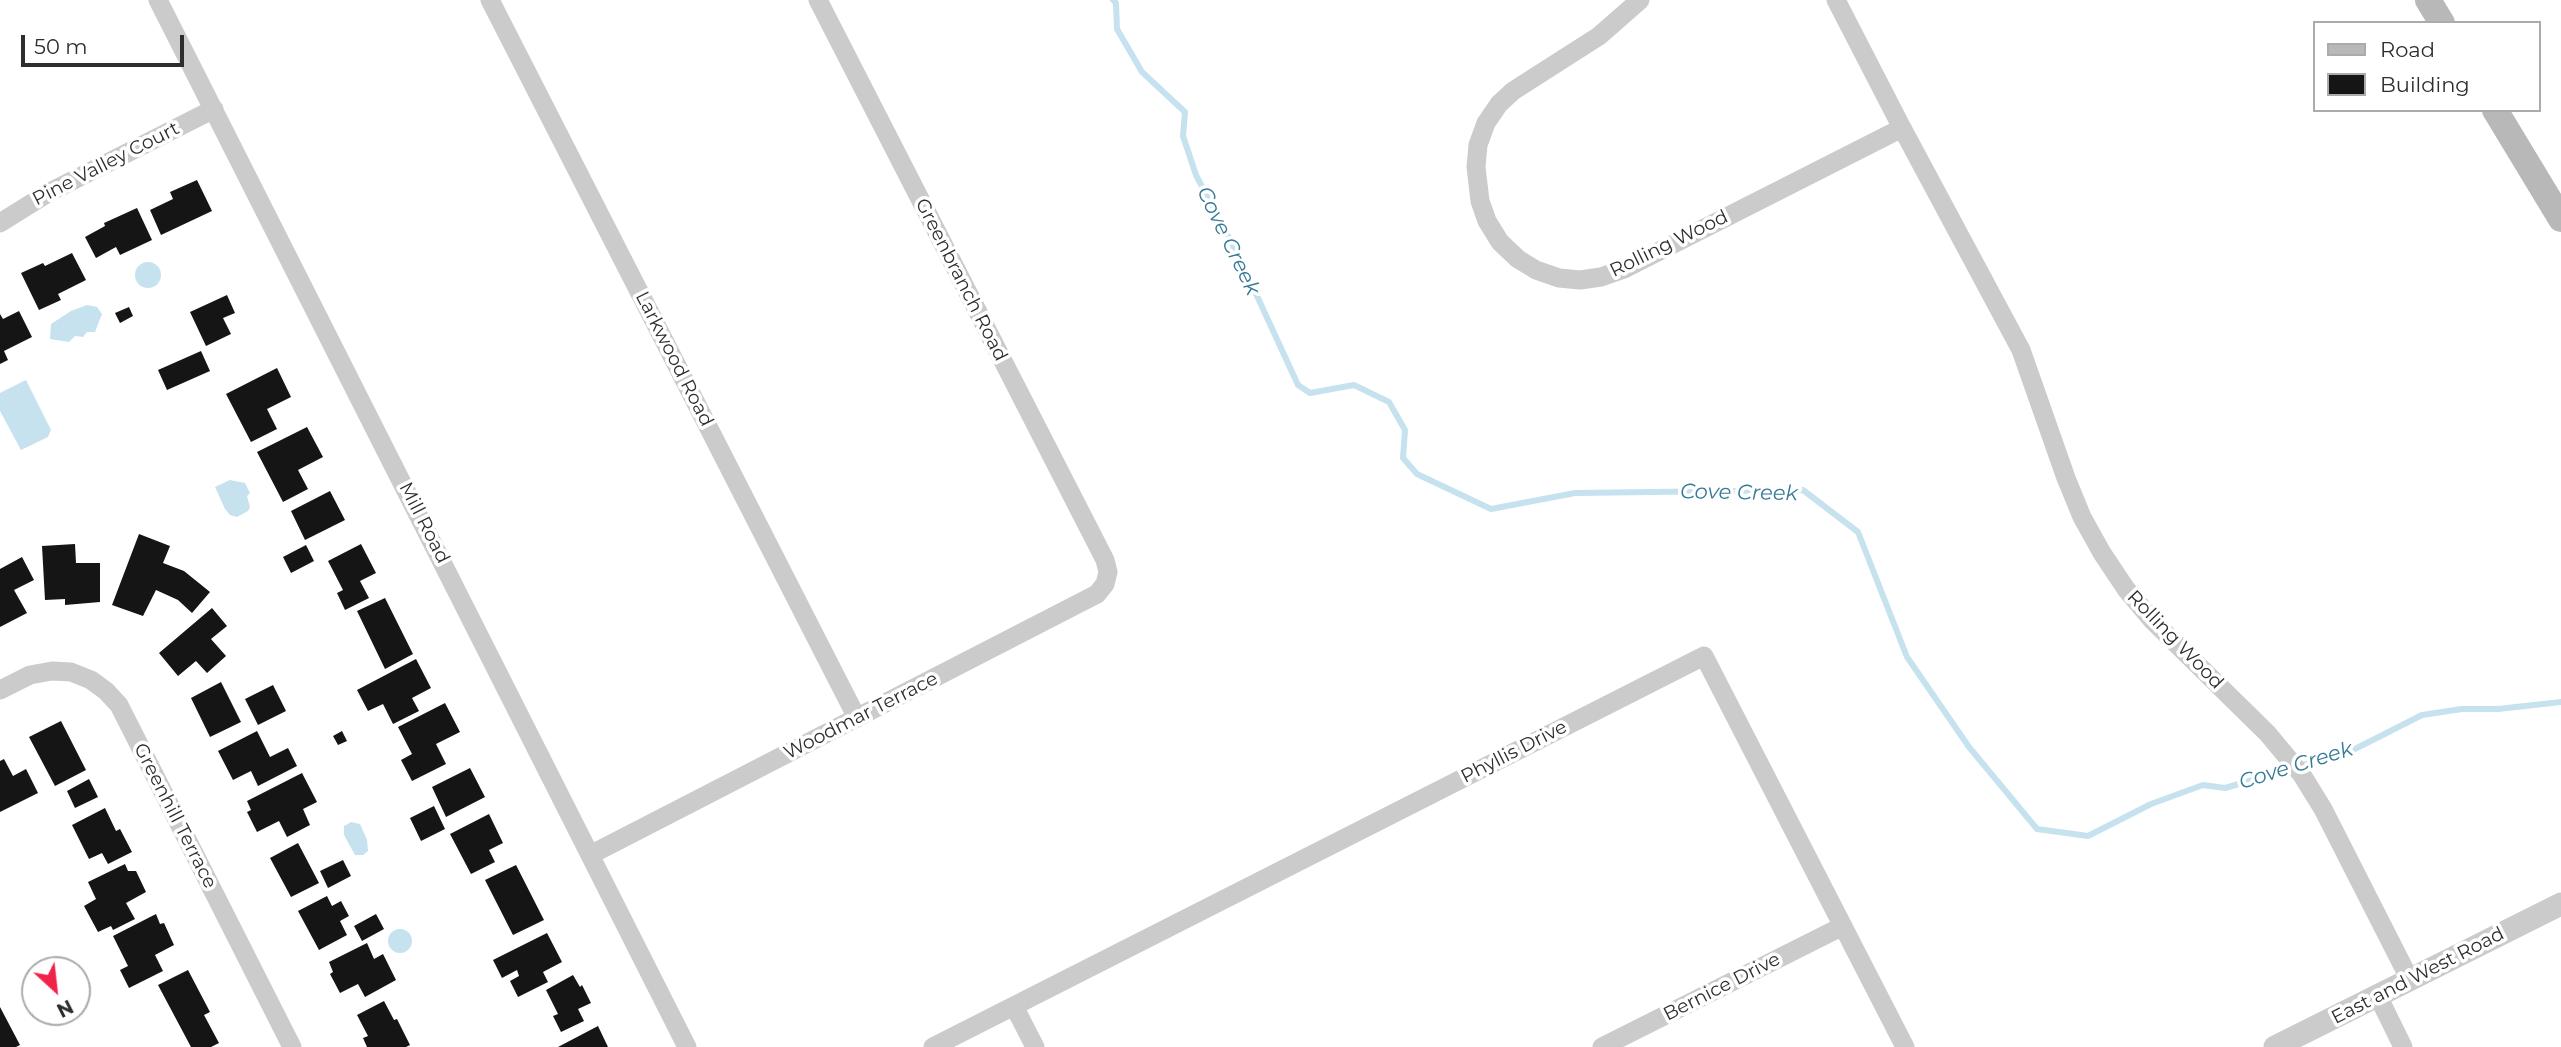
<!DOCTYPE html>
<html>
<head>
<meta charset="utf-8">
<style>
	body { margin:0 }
	#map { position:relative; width:2561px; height:1047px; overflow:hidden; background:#fff; font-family:Montserrat,sans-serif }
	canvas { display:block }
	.legend { position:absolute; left:2313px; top:21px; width:228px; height:91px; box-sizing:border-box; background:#fff; border:2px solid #ababab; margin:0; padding:9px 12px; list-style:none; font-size:21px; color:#2e2e2e }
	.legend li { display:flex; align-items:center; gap:14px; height:35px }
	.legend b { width:35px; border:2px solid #ababab }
	.north { position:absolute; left:21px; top:956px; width:70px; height:70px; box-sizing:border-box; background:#fff; border:2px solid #ababab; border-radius:50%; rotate:153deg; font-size:19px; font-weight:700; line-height:28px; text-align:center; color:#2e2e2e }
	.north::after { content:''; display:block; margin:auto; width:24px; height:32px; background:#f02449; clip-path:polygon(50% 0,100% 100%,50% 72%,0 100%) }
	.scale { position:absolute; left:21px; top:35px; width:163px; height:32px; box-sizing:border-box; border:4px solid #2e2e2e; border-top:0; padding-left:9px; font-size:21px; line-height:24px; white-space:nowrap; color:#2e2e2e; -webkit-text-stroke:5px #fff; paint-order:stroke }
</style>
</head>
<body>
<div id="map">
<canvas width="2561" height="1047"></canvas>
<ul class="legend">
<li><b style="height:9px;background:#b8b8b8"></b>Road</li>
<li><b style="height:19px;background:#151515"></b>Building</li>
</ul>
<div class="north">N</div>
<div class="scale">50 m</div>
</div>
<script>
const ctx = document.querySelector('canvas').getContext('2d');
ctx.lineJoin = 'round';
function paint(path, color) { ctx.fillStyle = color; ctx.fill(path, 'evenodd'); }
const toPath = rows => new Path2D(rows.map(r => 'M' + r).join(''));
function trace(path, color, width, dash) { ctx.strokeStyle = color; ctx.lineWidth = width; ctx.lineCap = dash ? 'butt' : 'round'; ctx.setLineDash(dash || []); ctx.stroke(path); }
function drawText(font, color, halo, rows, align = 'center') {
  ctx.font = font + ' Montserrat,sans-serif'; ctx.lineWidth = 7; ctx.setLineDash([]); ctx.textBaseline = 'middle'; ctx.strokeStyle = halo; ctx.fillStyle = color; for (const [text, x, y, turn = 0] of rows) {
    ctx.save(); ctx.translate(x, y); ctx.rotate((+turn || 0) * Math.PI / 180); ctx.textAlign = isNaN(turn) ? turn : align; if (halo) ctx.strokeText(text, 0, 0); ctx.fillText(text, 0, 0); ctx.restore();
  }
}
paint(toPath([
	'135 275a13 13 0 1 1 26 0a13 13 0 1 1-26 0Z',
	[87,305,97,307,102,314,95,332,87,332,83,337,75,336,69,342,50,339,51,324,71,311],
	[26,380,51,430,48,437,21,450,0,411,0,393],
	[230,480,245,483,250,493,247,496,250,507,248,511,237,517,230,515,225,509,215,487],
	[351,822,360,824,367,840,368,851,363,855,355,855,344,835,344,826],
	'388 941a12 12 0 1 1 24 0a12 12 0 1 1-24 0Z'
]), '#c5e2ee');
trace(toPath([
	[1113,0,1116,3,1117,29,1142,72,1185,112,1183,136,1196,175,1240,259,1298,385,1310,393,1354,385,1389,402,1405,430,1403,458,1417,474,1491,509,1575,493,1803,490,1858,532,1907,657,1969,747,2037,829,2088,836,2151,804,2203,785,2225,788,2351,751,2422,715,2462,709,2498,709,2561,702]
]), '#c5e2ee', 6);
paint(toPath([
	[197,180,212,211,161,235,150,210,173,199,170,192],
	[137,208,152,240,120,255,116,247,96,258,85,237,105,226,104,223],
	[72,253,86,280,58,294,61,300,39,310,21,273,43,263,45,266],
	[227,295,235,313,223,318,231,334,206,346,190,312],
	[129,307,133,316,120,323,115,313],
	[19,311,32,337,4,351,8,360,0,364,0,314,3,319],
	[201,351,210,371,167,390,158,370],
	[277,368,291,397,267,409,277,429,251,442,226,394],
	[307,427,323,457,298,470,308,489,283,502,257,452],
	[330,491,345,520,305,540,291,511],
	[139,534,170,546,163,563,184,571,210,592,192,613,178,600,156,590,143,616,112,605],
	[75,544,76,563,100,563,100,602,65,605,65,599,45,600,42,546],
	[361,544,376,573,360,581,369,598,345,610,337,593,343,590,328,561],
	[306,545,314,561,291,573,283,557],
	[22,557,34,580,14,590,27,613,0,627,0,569],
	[385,598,413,654,385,669,357,611],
	[212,608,227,626,211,639,226,656,207,673,196,661,178,676,159,653],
	[416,659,431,688,412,698,419,711,393,724,383,704,368,711,357,690],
	[221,682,241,722,210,737,191,698],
	[273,685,286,711,258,725,245,699],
	[445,703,460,732,436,744,446,764,412,781,401,760,412,754,398,727],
	[61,721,86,770,55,786,29,737],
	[257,731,270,757,288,748,297,766,258,786,251,771,233,780,218,751],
	[342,731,347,741,338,745,333,736],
	[4,759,13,776,26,769,38,793,0,812,0,761],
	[470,768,485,797,446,817,432,787],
	[302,773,317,802,303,809,310,825,287,837,279,821,257,832,247,812,251,810,247,801],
	[89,779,98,797,75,808,67,791],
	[434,806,445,829,421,841,410,818],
	[105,808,116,831,120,829,132,852,108,864,102,853,89,859,72,825],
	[489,814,503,843,489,850,495,862,471,874,450,834],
	[298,843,319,883,291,897,270,858],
	[343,860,351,876,328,888,320,871],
	[125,864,128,871,136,871,146,892,126,903,135,919,113,930,111,926,98,932,84,906,96,899,88,882],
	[516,865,544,920,513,935,485,880],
	[327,896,332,906,341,901,349,916,340,921,347,935,319,950,298,911],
	[156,914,160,924,164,923,174,945,155,955,163,971,129,988,120,970,128,966,113,936],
	[376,914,384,929,362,941,354,926],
	[547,933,562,962,543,972,548,982,518,997,510,981,519,976,517,970,502,978,493,960],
	[367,943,374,959,383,954,396,980,365,997,358,984,340,993,330,974,333,972,329,962],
	[188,970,210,1012,204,1015,219,1043,211,1047,191,1047,158,985],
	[573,975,580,987,582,985,591,1003,578,1009,584,1021,561,1032,553,1016,558,1014,546,990],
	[384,1001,394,1020,397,1019,410,1045,406,1047,367,1047,363,1038,368,1036,357,1015],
	[0,1007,20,1045,16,1047,0,1047],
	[598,1026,608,1047,558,1047]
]), '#151515');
trace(toPath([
	[158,0,687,1047],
	[490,0,857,718],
	[1640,0,1599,36,1513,91,1499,104,1486,123,1478,145,1476,167,1480,201,1487,221,1500,242,1518,259,1536,270,1559,278,1580,280,1601,277,1624,269,1902,128,1836,0],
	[1902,128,2021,350,2066,478,2082,517,2102,553,2126,589,2153,621,2268,734,2302,775,2323,809,2410,980],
	[0,223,48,193,214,109],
	[0,690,30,675,52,671,71,672,91,680,106,691,119,705,292,1047],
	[590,855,1097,594,1105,584,1108,572,1105,560,818,0],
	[2378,996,2403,1047],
	[1014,1006,1035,1047],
	[933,1047,1704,656,1905,1047],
	[1602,1047,1843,926]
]), '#cbcbcb', 19);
trace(toPath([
	[2275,1047,2561,904]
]), '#cbcbcb', 23);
trace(toPath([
	[2428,0,2442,23],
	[2495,110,2561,219]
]), '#b8b8b8', 26);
drawText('19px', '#2e2e2e', '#fff', [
	["Pine Valley Court",106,164,-27],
	["Rolling Wood",1669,244,-26],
	["Greenbranch Road",961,280,63],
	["Larkwood Road",674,359,63],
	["Mill Road",424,523,63],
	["Rolling Wood",2175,640,46],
	["Woodmar Terrace",861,716,-27],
	["Phyllis Drive",1514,752,-27],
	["Greenhill Terrace",175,816,63],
	["East and West Road",2418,976,-27],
	["Bernice Drive",1722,987,-27]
]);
drawText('italic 21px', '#377a95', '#fff', [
	["Cove Creek",1228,241,64],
	["Cove Creek",1739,493,1],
	["Cove Creek",2296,766,-17]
]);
</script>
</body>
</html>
